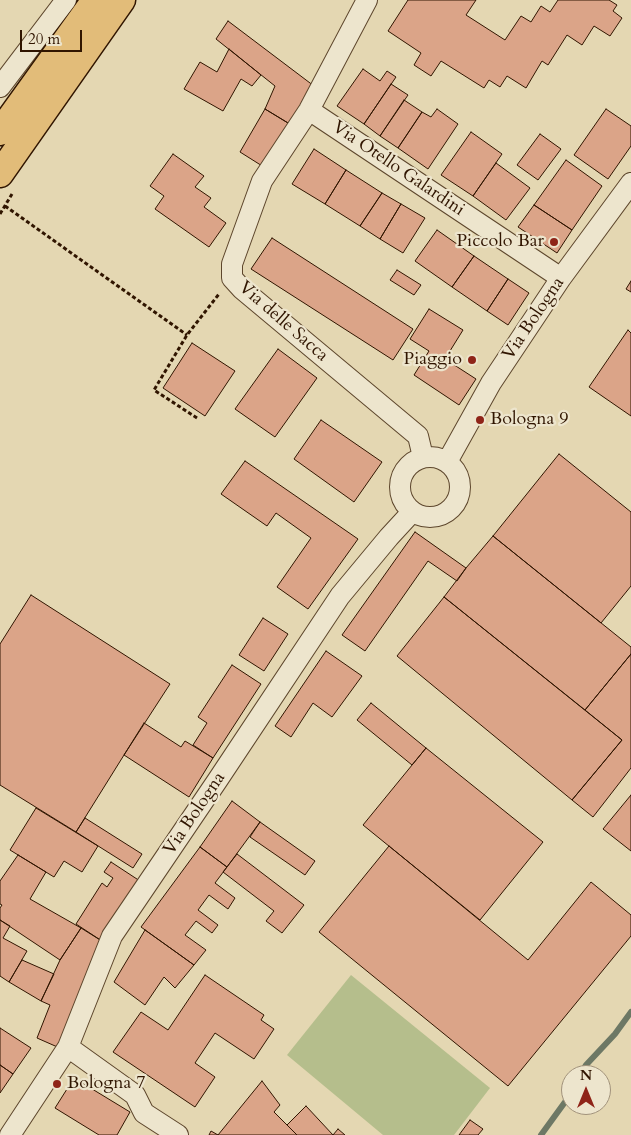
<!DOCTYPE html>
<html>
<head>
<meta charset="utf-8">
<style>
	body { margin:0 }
	#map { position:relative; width:631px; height:1135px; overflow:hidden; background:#e4d7b2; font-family:Cardo,serif }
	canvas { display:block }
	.north { position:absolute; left:561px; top:1065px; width:50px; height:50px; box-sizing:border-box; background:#ede5cd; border:1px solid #a1927b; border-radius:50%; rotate:0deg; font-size:14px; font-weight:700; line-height:20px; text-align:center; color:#301500 }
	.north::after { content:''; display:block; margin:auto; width:18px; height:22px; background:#8f2418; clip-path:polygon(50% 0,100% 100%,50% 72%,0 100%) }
	.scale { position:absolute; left:20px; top:30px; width:62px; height:22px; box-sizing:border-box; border:2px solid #301500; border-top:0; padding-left:6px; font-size:15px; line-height:18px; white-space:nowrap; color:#301500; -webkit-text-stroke:4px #ede5cd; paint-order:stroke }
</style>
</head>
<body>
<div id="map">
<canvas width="631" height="1135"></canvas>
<div class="north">N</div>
<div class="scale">20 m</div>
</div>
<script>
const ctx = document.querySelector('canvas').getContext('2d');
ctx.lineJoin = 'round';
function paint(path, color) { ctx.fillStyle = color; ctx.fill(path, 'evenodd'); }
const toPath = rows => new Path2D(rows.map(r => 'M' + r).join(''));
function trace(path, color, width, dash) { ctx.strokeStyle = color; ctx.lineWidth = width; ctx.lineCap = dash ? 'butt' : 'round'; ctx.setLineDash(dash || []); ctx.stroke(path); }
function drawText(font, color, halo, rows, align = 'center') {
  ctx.font = font + ' Cardo,serif'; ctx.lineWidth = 4.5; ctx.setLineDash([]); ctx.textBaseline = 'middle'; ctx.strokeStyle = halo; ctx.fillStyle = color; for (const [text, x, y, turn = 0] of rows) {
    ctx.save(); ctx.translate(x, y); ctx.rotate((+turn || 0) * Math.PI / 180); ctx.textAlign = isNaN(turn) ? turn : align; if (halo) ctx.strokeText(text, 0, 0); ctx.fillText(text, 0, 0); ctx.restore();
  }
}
paint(toPath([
	[351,975,490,1088,454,1135,383,1135,287,1055]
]), '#b5be8c');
trace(toPath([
	[580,1075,586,1065,615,1034,631,1012],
	[541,1135,565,1102,571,1091]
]), '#6d7865', 6);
const building = toPath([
	[408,0,476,0,466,15,505,40,521,16,531,22,541,6,550,12,558,0,609,0,617,5,613,11,622,18,610,36,594,26,582,45,567,35,548,65,542,61,526,88,507,76,500,87,489,80,484,88,441,61,431,76,414,65,421,53,388,31,408,0],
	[228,21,314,86,293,126,265,109,275,86,216,39,228,21],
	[229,49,261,75,252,86,241,79,223,111,184,89,200,62,217,72,229,49],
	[363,69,380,81,387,71,396,77,364,124,337,106,363,69],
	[391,84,408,95,380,136,364,124,391,84],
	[404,100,422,112,398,148,380,136,404,100],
	[265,109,293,126,267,169,240,152,265,109],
	[437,109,458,124,428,169,398,148,422,112,431,117,437,109],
	[606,109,631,126,631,146,608,179,574,155,606,109],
	[471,132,502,154,473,196,441,175,471,132],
	[540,134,561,149,538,180,517,165,540,134],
	[314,149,346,170,325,204,292,184,314,149],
	[173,154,204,176,195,187,211,198,204,207,226,223,209,247,155,209,164,196,150,186,173,154],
	[566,160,602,186,572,230,534,205,566,160],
	[496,163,530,188,506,220,473,196,496,163],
	[346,170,382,193,360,226,325,204,346,170],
	[382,193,401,204,380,239,360,226,382,193],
	[401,204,425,218,403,253,380,239,401,204],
	[534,205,572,230,557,253,518,227,534,205],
	[437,230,474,256,452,287,415,261,437,230],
	[272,238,413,329,393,360,251,269,272,238],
	[474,256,508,279,487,311,452,287,474,256],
	[397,270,421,285,414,295,390,280,397,270],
	[508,279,529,293,508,325,487,311,508,279],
	[631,281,631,292,626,289,631,281],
	[429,309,463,330,445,359,476,379,459,405,414,375,429,351,410,339,429,309],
	[628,330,631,333,631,416,589,387,628,330],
	[192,343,235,371,205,416,163,388,192,343],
	[278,349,317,378,275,437,235,409,278,349],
	[321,420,382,462,354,502,294,459,321,420],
	[559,454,631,512,631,586,601,623,493,536,559,454],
	[245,461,358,539,308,609,277,587,311,538,276,513,267,526,221,494,245,461],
	[415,532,466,568,457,581,428,561,365,651,342,635,415,532],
	[493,536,631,647,631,654,585,710,444,597,466,568,493,536],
	[31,595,170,684,124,755,76,832,0,785,0,644,31,595],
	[444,597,622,740,572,800,397,656,444,597],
	[263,618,288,634,264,671,239,655,263,618],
	[326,651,362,676,332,717,313,703,291,737,275,726,326,651],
	[631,654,631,768,593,817,572,800,622,740,585,710,631,654],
	[232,665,261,684,213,758,193,745,207,723,198,717,232,665],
	[371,703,426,748,412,765,357,720,371,703],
	[144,723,181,747,185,741,213,758,189,797,124,755,144,723],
	[426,748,543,842,480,920,363,825,426,748],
	[631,795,631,851,603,829,631,795],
	[232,801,260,822,227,867,200,847,232,801],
	[36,808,98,846,82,872,64,861,54,877,10,850,36,808],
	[85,818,142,854,133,868,76,832,85,818],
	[260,822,315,861,305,875,250,837,260,822],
	[389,846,528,960,591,882,631,915,631,936,508,1086,319,932,389,846],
	[200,847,227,867,215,883,235,898,228,909,209,895,198,910,218,925,212,933,196,921,185,935,206,950,194,965,141,927,200,847],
	[237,854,304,905,282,933,266,921,274,911,223,872,237,854],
	[18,855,46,872,30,899,81,928,60,960,0,920,0,908,2,905,0,904,0,881,18,855],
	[111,862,143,883,105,943,76,924,102,883,107,887,113,878,104,872,111,862],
	[0,920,10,926,3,938,27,951,9,982,0,976,0,920],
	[81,928,105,943,62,1049,37,1038,50,1005,41,1001,60,960,81,928],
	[145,930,194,965,175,988,164,977,145,1005,114,982,145,930],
	[22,960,54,974,41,1001,9,982,22,960],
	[205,975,264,1015,261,1020,274,1029,254,1059,215,1033,195,1063,215,1077,195,1107,113,1052,141,1012,168,1030,205,975],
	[0,1028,31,1048,13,1074,0,1065,0,1028],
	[0,1065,13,1074,0,1093,0,1065],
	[74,1078,130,1112,117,1135,99,1135,55,1108,74,1078],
	[262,1081,280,1105,274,1112,297,1135,209,1135,211,1131,218,1135,262,1081],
	[306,1106,333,1135,297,1135,287,1125,306,1106],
	[470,1120,483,1129,478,1135,459,1135,470,1120],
	[338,1129,345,1135,333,1135,338,1129]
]);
paint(building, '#dba488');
trace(building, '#301500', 1);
const minor = toPath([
	[367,0,309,110,262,181,232,264,232,278,242,289,418,436,423,457],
	[0,87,66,0],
	[309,110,561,278],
	'400 487a30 30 0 1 1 60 0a30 30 0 1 1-60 0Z',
	[447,462,491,383,561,278,631,183],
	[68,1047,135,1095,144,1113,178,1135],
	[10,1135,68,1047,112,936,217,781,340,596,389,537,412,512]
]);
const major = toPath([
	[0,132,95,0],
	[0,174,122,0]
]);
trace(minor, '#5d462c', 22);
trace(major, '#301500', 29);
trace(toPath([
	[5,206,187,335],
	[0,214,12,194],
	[197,418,154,390,187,335,219,294]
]), '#301500', 3, [4, 2.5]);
trace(minor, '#ede5cd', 20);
trace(major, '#e2bc79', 26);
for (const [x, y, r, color] of [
	[554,242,5,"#8f2418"],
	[472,360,5,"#8f2418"],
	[480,420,5,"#8f2418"],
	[57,1084,5,"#8f2418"]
]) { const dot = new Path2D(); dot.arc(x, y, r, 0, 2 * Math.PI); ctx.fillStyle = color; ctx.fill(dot); trace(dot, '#ede5cd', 2); }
drawText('18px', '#301500', '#ede5cd', [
	["Via Otello Galardini",398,169,34],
	["Via Bologna",534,319,-56],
	["Via delle Sacca",283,322,41],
	["Via Bologna",195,814,-56]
]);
drawText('18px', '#301500', '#ede5cd', [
	["Piccolo Bar",544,242],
	["Piaggio",462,360],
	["Bologna 9",490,420,"left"],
	["Bologna 7",67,1084,"left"]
], 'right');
</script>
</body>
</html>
